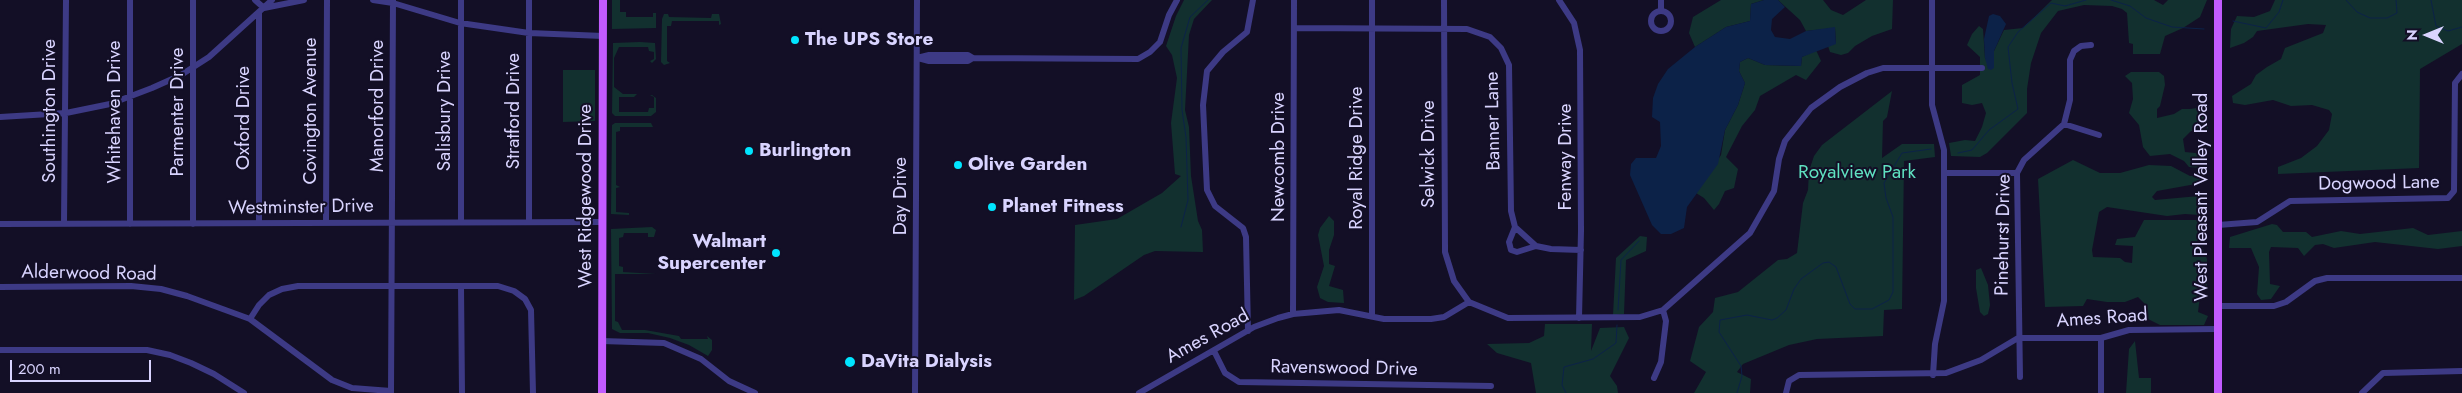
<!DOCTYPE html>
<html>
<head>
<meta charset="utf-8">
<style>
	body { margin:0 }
	#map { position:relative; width:2462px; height:393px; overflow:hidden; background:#130f26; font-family:Jost,sans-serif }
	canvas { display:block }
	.north { position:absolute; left:2402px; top:10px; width:50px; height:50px; -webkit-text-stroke:4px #130f26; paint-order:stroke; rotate:270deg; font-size:14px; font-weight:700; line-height:20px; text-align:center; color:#d9d4ff }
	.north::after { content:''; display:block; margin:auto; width:18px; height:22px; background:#d9d4ff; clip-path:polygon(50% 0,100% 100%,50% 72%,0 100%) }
	.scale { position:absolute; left:10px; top:360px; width:141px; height:22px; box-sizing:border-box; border:2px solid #d9d4ff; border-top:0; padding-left:6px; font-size:15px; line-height:18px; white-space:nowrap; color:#d9d4ff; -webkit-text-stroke:4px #130f26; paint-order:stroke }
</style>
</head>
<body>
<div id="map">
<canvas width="2462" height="393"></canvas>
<div class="north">N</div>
<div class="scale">200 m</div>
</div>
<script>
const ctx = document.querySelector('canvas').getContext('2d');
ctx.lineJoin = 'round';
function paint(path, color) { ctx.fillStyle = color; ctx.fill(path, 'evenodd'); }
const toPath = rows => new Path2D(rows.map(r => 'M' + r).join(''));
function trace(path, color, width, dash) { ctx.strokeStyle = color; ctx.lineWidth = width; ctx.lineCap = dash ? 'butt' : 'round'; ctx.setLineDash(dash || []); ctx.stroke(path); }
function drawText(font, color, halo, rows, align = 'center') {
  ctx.font = font + ' Jost,sans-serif'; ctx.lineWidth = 4; ctx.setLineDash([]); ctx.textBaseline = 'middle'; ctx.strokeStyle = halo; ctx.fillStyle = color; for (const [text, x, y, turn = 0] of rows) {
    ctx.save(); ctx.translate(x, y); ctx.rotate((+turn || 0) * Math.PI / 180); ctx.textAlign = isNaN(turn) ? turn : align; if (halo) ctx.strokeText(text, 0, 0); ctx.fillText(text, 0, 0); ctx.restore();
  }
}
paint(toPath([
	[612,0,620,0,620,12,626,12,626,17,653,17,653,13,656,13,656,28,612,29],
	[1184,0,1212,0,1194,19,1189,35,1185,110,1189,127,1191,176,1198,221,1202,230,1203,252,1155,251,1144,255,1084,296,1074,300,1075,225,1117,219,1162,193,1181,176,1175,174,1171,123,1177,78,1172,55,1166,46,1176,16],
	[1721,0,1764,0,1751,4,1750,21,1726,27,1695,47,1689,33,1693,17],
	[1778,0,1823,0,1831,10,1843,15,1866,0,1893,0,1892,29,1872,36,1855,46,1848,53,1841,55,1830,52,1828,46,1836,43,1835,28,1806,31,1800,20],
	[2052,0,2154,0,2163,5,2168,0,2207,0,2200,17,2183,28,2165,36,2160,54,2133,54,2133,44,2129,43,2127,13,2122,9,2112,6,2084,5,2058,11,2041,33,2031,63,2027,89,2027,113,1987,153,1980,157,1951,156,1949,143,1965,140,1975,141,1982,127,1986,113,1982,103,1972,105,1962,103,1962,85,1980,75,1980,57,1967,45,1972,34,1979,26,1983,29,1985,58,1994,68,1994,51,2004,30,2023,28],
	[2275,0,2462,0,2462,44,2420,69,2419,168,2278,174,2278,167,2301,158,2317,146,2329,130,2332,114,2329,110,2312,105,2291,106,2273,100,2245,105,2233,103,2232,96,2251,84,2256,75,2267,67,2281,59,2285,48,2323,33,2326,25,2308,24,2257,31,2253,37,2244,43,2230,48,2231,29,2237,16,2254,17,2270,11],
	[664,14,668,14,669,17,711,18,712,14,719,14,721,24,719,25,719,21,672,21,671,26,667,26,667,61,670,63,664,65,661,62,662,19],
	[640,42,655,43,656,59,652,63,650,61,654,59,654,52,649,51,648,47,619,47,614,58,614,87,623,94,637,94,634,97,619,97,619,112,648,112,649,108,654,108,654,97,650,95,652,95,656,98,656,112,651,116,615,116,612,113,613,43],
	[1816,50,1821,61,1806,80,1796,75,1760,96,1755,110,1742,126,1726,157,1738,169,1734,188,1725,191,1719,204,1714,210,1704,198,1696,193,1721,155,1725,130,1738,105,1745,83,1739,71,1740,62,1748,58,1765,65,1801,66,1802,57],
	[563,70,595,70,595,121,563,122],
	[2131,72,2159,72,2164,76,2165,85,2160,106,2157,109,2157,118,2174,114,2182,109,2190,109,2197,108,2208,116,2208,131,2201,134,2191,131,2183,139,2185,152,2205,154,2203,168,2189,167,2184,161,2170,154,2150,156,2143,147,2139,125,2129,113,2133,99,2132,83,2125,76],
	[1892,91,1887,117,1883,121,1882,158,1902,144,1934,144,1935,157,1904,161,1902,309,1884,310,1883,336,1817,339,1789,345,1743,364,1737,372,1751,379,1750,393,1694,393,1706,372,1690,361,1699,327,1713,312,1715,298,1738,292,1778,260,1787,259,1797,253,1803,203,1808,190,1809,171,1814,156,1822,145],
	[615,123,651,123,653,127,620,127,620,131,616,132,616,185,620,187,616,188,616,212,629,213,629,215,611,214,612,125],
	[2073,160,2100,173,2120,173,2149,165,2171,166,2190,176,2204,175,2207,182,2157,191,2152,197,2155,200,2199,196,2203,199,2203,205,2200,215,2185,214,2167,216,2107,207,2099,212,2092,250,2093,257,2120,258,2125,262,2132,263,2133,246,2115,245,2117,239,2135,237,2144,220,2204,220,2208,223,2207,239,2201,243,2207,259,2207,287,2200,296,2198,312,2208,316,2204,325,2160,325,2146,318,2145,304,2138,297,2125,302,2107,302,2087,299,2083,306,2045,307,2038,179],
	[1329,216,1334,221,1334,235,1329,250,1329,264,1335,266,1329,286,1343,290,1344,303,1328,302,1320,298,1317,287,1324,266,1318,235,1320,228],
	[2272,224,2277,225,2283,232,2306,232,2312,237,2341,231,2360,234,2413,228,2428,235,2462,231,2462,246,2438,249,2375,242,2334,248,2323,244,2315,245,2304,256,2298,248,2271,247,2269,252,2270,284,2280,286,2271,299,2261,300,2257,294,2259,267,2251,248,2229,248,2230,237],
	[652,227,656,230,654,237,648,237,648,233,624,233,623,237,619,238,619,266,623,267,623,272,656,274,615,274,615,321,618,322,622,330,645,330,679,336,681,339,708,339,707,336,712,340,712,350,708,356,689,345,670,338,648,333,620,333,612,329,611,229],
	[1640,236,1647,237,1646,251,1626,260,1624,314,1613,315,1616,258],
	[1981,268,1988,285,1990,305,1988,314,1984,316,1980,312,1976,288,1976,270],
	[1545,324,1592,324,1591,351,1600,328,1624,327,1629,338,1610,376,1617,386,1618,393,1536,393,1531,363,1497,353,1487,344,1529,343,1544,336],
	[2135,341,2139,378,2151,378,2151,393,2126,393,2129,349]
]), '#12302f');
paint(toPath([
	[1764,0,1778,0,1785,7,1772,19,1771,30,1775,37,1790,39,1806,31,1835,27,1836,44,1802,57,1801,66,1765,65,1748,58,1740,62,1739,71,1745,83,1738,105,1725,130,1718,164,1687,207,1684,228,1671,234,1661,234,1652,225,1630,175,1631,164,1636,158,1656,158,1661,146,1660,122,1652,117,1653,98,1658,84,1668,69,1695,47,1726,27,1750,21,1751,4],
	[1993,14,2000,16,2006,24,1994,51,1994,68,1991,70,1988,69,1985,58,1984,39,1989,16]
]), '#0c2248');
trace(toPath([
	[2111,0,2130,6,2146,18,2172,27,2204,29],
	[2346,0,2357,12,2370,18,2387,18,2397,13,2396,0],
	[2431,0,2436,26,2448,31,2462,27],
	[2233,21,2266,28,2279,12,2283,0],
	[1958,153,1972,150,1989,130,2018,109,2012,83,2008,47,2018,32,2051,3,2065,6,2086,0],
	[1181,227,1188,200,1186,137,1182,110,1181,48,1190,17,1208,0],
	[1618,310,1621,260,1639,241],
	[1566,393,1562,385,1564,367,1593,359,1616,343,1617,325],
	[1737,393,1742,376,1741,366,1719,332,1720,320,1747,315,1772,320,1777,318,1786,310,1794,289,1801,279,1823,263,1829,262,1836,267,1850,304,1855,309,1872,309,1889,300,1893,292,1893,217,1886,198,1884,183,1902,153,1931,149]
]), '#0c2248', 1);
trace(toPath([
	[255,0,264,8,304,0],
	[373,0,393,3,460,23,529,33,603,36],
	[461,0,461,222],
	[529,0,529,222],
	[1372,0,1372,315],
	[1444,0,1445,252,1454,281,1469,302,1508,318,1640,317,1663,310,1750,233,1774,191,1779,159,1785,141,1811,108,1840,87,1867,73,1883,68,1982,68],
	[1559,0,1574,23,1580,50,1581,231,1579,318],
	[1661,0,1661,11],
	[1932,0,1932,105,1944,150,1944,301,1935,344,1933,375],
	'1651 21a10 10 0 1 1 20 0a10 10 0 1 1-20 0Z',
	[259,13,259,223],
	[1294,28,1467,29,1490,37,1501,48,1509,65,1511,211,1515,227,1536,246,1551,249,1581,250],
	[917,58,929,55,968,55,973,58,1138,59,1150,52,1160,42,1169,15,1177,0],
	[918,58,929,61,968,61,973,58],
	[0,117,66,113,110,104,152,88,181,75,209,57,272,0],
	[2064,124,2099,135],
	[1944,173,2017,173],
	[326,222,327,0],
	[64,223,66,0],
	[0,224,603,222],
	[130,224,130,0],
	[193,224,193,0],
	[2218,225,2257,222,2290,201,2448,198,2454,191,2455,83,2462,74],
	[1515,227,1509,242,1511,250,1517,252,1536,246],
	[461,286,462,393],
	[0,287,131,286,161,289,187,296,250,319,332,380,352,388,391,391],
	[2218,306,2274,306,2286,302,2315,281,2327,278,2462,278],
	[1293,314,1294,0],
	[250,319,259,305,269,295,282,289,298,286,498,286,514,291,525,299,531,310,533,393],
	[1248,331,1246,237,1243,228,1215,206,1207,190,1203,105,1207,71,1223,52,1247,32,1253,0],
	[2101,338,2101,393],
	[602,341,664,343,701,359,729,381,755,393],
	[0,350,147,350,170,355,191,363,214,374,244,393],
	[1214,351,1225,373,1239,382,1491,386],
	[2020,377,2017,173,2024,160,2064,124,2070,100,2070,60,2074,51,2081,46,2091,45],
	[1654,378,1661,362,1666,321,1663,310],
	[391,393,393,0],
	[915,393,917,0],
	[1139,393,1254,327,1278,318,1293,314,1339,310,1384,319,1431,319,1444,317,1469,302],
	[1786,393,1789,381,1799,375,1946,373,1981,360,2018,338,2101,338,2129,330,2218,329],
	[2362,393,2383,373,2462,371]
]), '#3d3a85', 6);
trace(toPath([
	[602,393,603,0],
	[2218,393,2218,0]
]), '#c25bff', 8);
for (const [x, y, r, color] of [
	[795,40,5,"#00e5ff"],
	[749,151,5,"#00e5ff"],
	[958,165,5,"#00e5ff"],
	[992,207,5,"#00e5ff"],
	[776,253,5,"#00e5ff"],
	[850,362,6,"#00e5ff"]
]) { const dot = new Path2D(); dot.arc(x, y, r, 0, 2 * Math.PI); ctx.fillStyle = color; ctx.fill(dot); trace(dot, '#130f26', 2); }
drawText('bold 19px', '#d9d4ff', '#130f26', [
	["The UPS Store",805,40],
	["Burlington",759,151],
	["Olive Garden",968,165],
	["Planet Fitness",1002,207],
	["Walmart",766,242,"right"],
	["Supercenter",766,264,"right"],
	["DaVita Dialysis",861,362]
], 'left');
drawText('19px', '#d9d4ff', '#130f26', [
	["Manorford Drive",378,106,-90],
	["Southington Drive",50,111,-90],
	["Covington Avenue",311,111,-90],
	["Salisbury Drive",445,111,-90],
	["Stratford Drive",514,111,-90],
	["Whitehaven Drive",115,112,-90],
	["Parmenter Drive",178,112,-90],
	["Oxford Drive",244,118,-90],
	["Banner Lane",1494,121,-91],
	["Selwick Drive",1429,154,-90],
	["Newcomb Drive",1279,157,-90],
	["Fenway Drive",1566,157,-90],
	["Royal Ridge Drive",1357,158,-90],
	["Dogwood Lane",2379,184,-1],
	["West Ridgewood Drive",586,196,-90],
	["Day Drive",901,196,-90],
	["West Pleasant Valley Road",2202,197,-90],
	["Westminster Drive",301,208,-1],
	["Pinehurst Drive",2004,235,-89],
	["Alderwood Road",89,274,1],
	["Ames Road",2102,319,-4],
	["Ames Road",1208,337,-29],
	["Ravenswood Drive",1344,369,1]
]);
drawText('19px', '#5fe0c0', '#130f26', [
	["Royalview Park",1857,173]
]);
</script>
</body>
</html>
